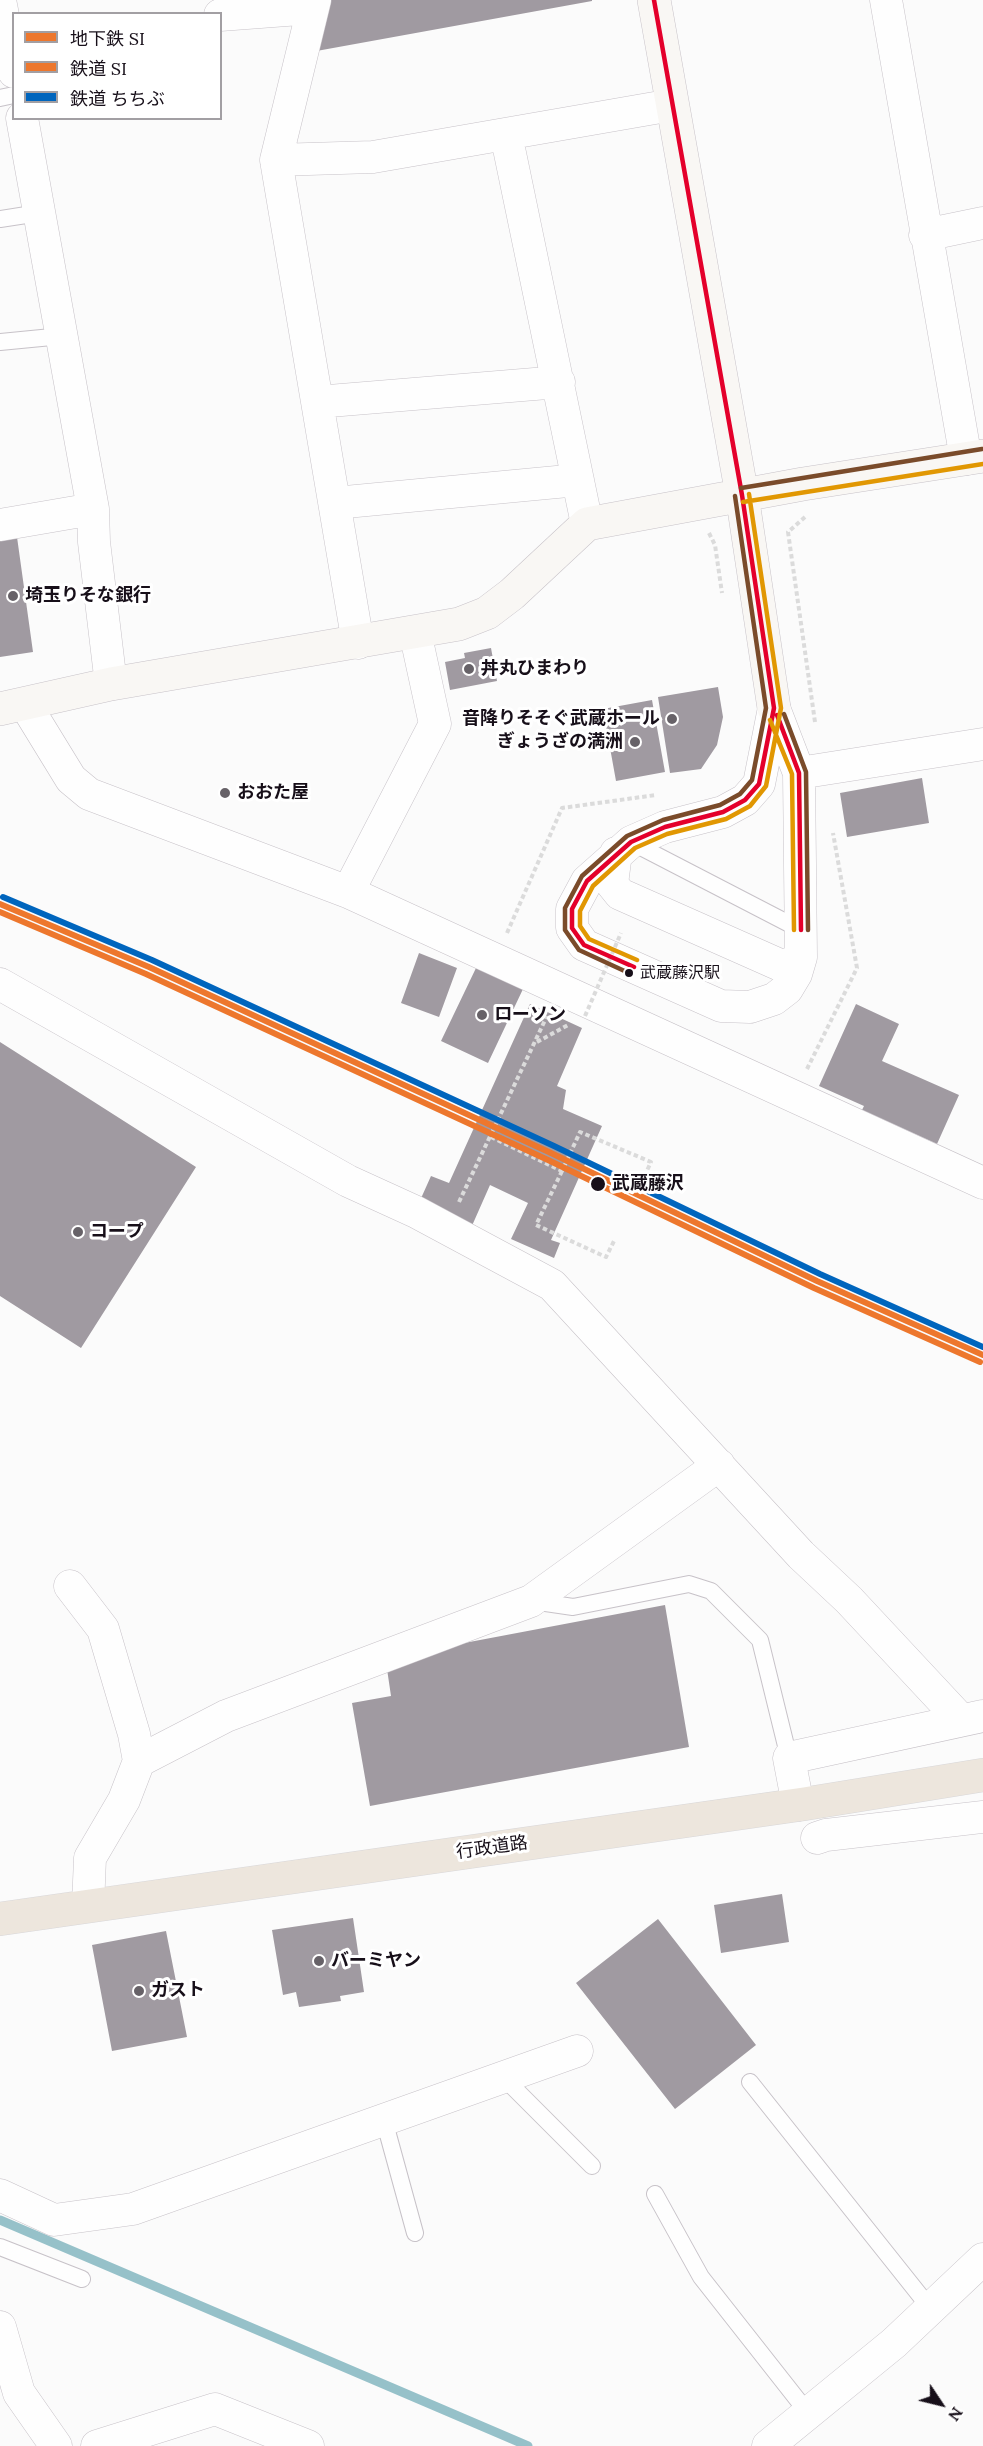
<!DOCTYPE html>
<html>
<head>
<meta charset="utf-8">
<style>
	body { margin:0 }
	#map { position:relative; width:983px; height:2446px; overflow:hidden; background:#fbfbfb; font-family:Lora,"Noto Sans JP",serif }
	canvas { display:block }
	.legend { position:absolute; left:12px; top:12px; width:210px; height:108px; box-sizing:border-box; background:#fff; border:2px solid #a29fa3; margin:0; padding:8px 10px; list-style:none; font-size:18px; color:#170f19 }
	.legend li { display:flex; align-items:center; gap:12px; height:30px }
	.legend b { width:30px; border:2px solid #a29fa3 }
	.north { position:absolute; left:911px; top:2374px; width:60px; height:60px; -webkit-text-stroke:4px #fff; paint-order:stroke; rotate:125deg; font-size:16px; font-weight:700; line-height:24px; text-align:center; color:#170f19 }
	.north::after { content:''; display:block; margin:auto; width:21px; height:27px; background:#170f19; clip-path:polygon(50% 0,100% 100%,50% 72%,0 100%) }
</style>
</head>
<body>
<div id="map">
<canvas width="983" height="2446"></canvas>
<ul class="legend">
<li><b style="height:8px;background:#ed772d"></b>地下鉄 SI</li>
<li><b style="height:8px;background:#ed772d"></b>鉄道 SI</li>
<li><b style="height:8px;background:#0065bd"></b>鉄道 ちちぶ</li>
</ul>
<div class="north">N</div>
</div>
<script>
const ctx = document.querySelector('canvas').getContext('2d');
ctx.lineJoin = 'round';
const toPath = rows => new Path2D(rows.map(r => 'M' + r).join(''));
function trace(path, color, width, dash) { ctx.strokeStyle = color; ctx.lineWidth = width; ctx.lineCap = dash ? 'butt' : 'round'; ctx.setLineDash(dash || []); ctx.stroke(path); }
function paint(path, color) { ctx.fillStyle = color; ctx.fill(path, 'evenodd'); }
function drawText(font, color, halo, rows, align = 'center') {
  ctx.font = font + ' Lora,"Noto Sans JP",serif'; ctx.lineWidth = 6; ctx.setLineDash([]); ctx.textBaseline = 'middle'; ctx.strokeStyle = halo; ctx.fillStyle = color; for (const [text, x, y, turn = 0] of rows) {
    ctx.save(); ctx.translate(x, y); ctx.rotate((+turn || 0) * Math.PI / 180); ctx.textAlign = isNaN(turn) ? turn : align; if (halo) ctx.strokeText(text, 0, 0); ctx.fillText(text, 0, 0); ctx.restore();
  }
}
trace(toPath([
	[0,2220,528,2446]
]), '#96c1c9', 9);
paint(toPath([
	[323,0,592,0,592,1,311,52],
	[17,537,33,652,0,657,0,540],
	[491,648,497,681,450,690,445,662,465,658,464,653],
	[718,687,723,717,717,745,701,769,670,773,658,697],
	[652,700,665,772,616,781,603,709],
	[922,778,929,823,847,837,840,793],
	[419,953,457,968,439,1017,401,1003],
	[476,968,523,989,488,1063,441,1041],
	[530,1004,582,1028,557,1086,566,1090,563,1109,602,1126,551,1240,560,1243,554,1258,511,1239,528,1203,490,1185,471,1228,418,1205,431,1176,449,1183],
	[856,1004,899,1024,882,1061,959,1095,937,1144,862,1110,864,1106,819,1086],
	[0,1042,196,1167,81,1348,0,1296],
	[665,1605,689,1747,370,1806,352,1703,391,1696,387,1669,443,1647],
	[782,1894,789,1942,721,1953,714,1905],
	[353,1918,364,1992,340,1996,341,2001,299,2007,296,1992,283,1995,272,1930],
	[658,1919,756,2045,675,2109,576,1983],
	[166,1931,187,2037,112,2051,92,1945]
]), '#a09aa1');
const lane = toPath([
	[0,98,14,95],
	[0,219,39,213],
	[0,342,62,336],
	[631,842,801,930],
	[532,1601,573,1607,689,1584,711,1591,760,1640,789,1758],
	[503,2077,592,2166],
	[750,2082,930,2308],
	[384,2120,415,2233],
	[655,2194,701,2277,808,2413],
	[0,2247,82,2279]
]);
const street = toPath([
	[0,0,14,72],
	[315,0,276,160,358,643],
	[886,0,966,459],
	[220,15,313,8],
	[22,118,93,509],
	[506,134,587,524],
	[276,160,373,157,672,105],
	[925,235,983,223],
	[317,402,559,382],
	[335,503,578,480],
	[0,525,93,509,94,542,111,684],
	[25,704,71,779,89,794,348,892,435,724,415,632],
	[774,708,799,773,801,957,796,974,787,989,774,999,750,1007,721,1006,584,945,572,928,572,909,587,881,631,842,665,827,723,812,745,800,759,784,774,708],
	[799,773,983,744],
	[616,853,612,884,620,894,780,965,788,965,801,957],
	[348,892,983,1183],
	[0,984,348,1181,416,1212,552,1285,801,1555,849,1600,961,1720],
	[70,1586,103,1629,134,1734,139,1761,124,1800,90,1858,88,1906],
	[139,1761,226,1716,531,1601,719,1465],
	[798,1805,789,1758,983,1716],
	[817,1838,826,1835,983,1817],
	[0,2195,54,2220,133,2209,577,2051],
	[0,2327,19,2393,56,2446],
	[97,2446,215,2409,308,2446],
	[768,2446,894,2343,983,2259]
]);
const secondary = toPath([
	[654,0,742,495,774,708],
	[0,709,111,684,459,624,487,613,512,594,587,524,803,484,983,456]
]);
const highway = toPath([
	[0,1919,804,1804,983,1775]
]);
trace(lane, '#c7c2c8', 18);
trace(street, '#c7c2c8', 33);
trace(secondary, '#c7c2c8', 34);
trace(highway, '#d8d7d9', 34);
trace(toPath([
	[805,517,788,532,815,722],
	[709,533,715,545,722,593],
	[507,933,562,808,656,795],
	[537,1042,568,1025],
	[807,1069,857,968,833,833],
	[491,1137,562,1171,580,1132,651,1162,644,1177],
	[562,1171,536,1225,606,1257,614,1241],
	[459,1202,547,1016]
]), '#dbdbdb', 4, [4.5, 3]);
trace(lane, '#fefefe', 16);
trace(street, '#fefefe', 32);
trace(secondary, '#f9f7f4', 33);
trace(highway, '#ede6dd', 33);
trace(toPath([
	[585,1016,621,933]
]), '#dbdbdb', 4, [4.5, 3]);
trace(toPath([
	[777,715,799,773,801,930],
	[634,967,584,945,572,928,572,909,587,881,631,842,665,827,723,812,745,800,759,784,774,708,742,495,654,0]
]), '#e4002b', 4.5);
trace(toPath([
	[743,502,983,464],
	[770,720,792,774,794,930],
	[637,960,589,939,580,926,580,911,593,886,635,848,667,834,726,819,750,806,766,786,781,708,749,494]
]), '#e19702', 4.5);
trace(toPath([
	[741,488,982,449],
	[784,714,806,772,808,930],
	[631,974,579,950,565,930,565,908,582,876,627,836,663,820,720,805,740,794,752,780,766,708,735,496]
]), '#7a4b2a', 4.5);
trace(toPath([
	[0,912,146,974,548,1160,814,1288,980,1362]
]), '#ed772d', 6);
trace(toPath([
	[3,897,152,960,554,1146,820,1274,983,1347]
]), '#0065bd', 6);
trace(toPath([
	[0,904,149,967,551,1153,817,1281,983,1355]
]), '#ed772d', 6);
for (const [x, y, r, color] of [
	[13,596,6,"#676268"],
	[469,669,6,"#676268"],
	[672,719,6,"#676268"],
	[635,742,6,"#676268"],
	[225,793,6,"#676268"],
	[629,973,5,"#170f19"],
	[482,1015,6,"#676268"],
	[598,1184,8,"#170f19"],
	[78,1232,6,"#676268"],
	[319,1961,6,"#676268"],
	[139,1991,6,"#676268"]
]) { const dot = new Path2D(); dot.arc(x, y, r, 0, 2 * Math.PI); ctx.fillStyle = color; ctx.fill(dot); trace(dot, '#fff', 2); }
drawText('16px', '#170f19', '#fff', [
	["武蔵藤沢駅",640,973]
], 'left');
drawText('bold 18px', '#170f19', '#fff', [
	["埼玉りそな銀行",25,596],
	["丼丸ひまわり",481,669],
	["音降りそそぐ武蔵ホール",660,719,"right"],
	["ぎょうざの満洲",623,742,"right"],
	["おおた屋",237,793],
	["ローソン",494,1015],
	["コープ",90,1232],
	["バーミヤン",331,1961],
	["ガスト",151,1991]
], 'left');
drawText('bold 18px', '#170f19', '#fff', [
	["武蔵藤沢",612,1184]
], 'left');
drawText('18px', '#170f19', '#fff', [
	["行政道路",492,1848,-8]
]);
</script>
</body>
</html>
